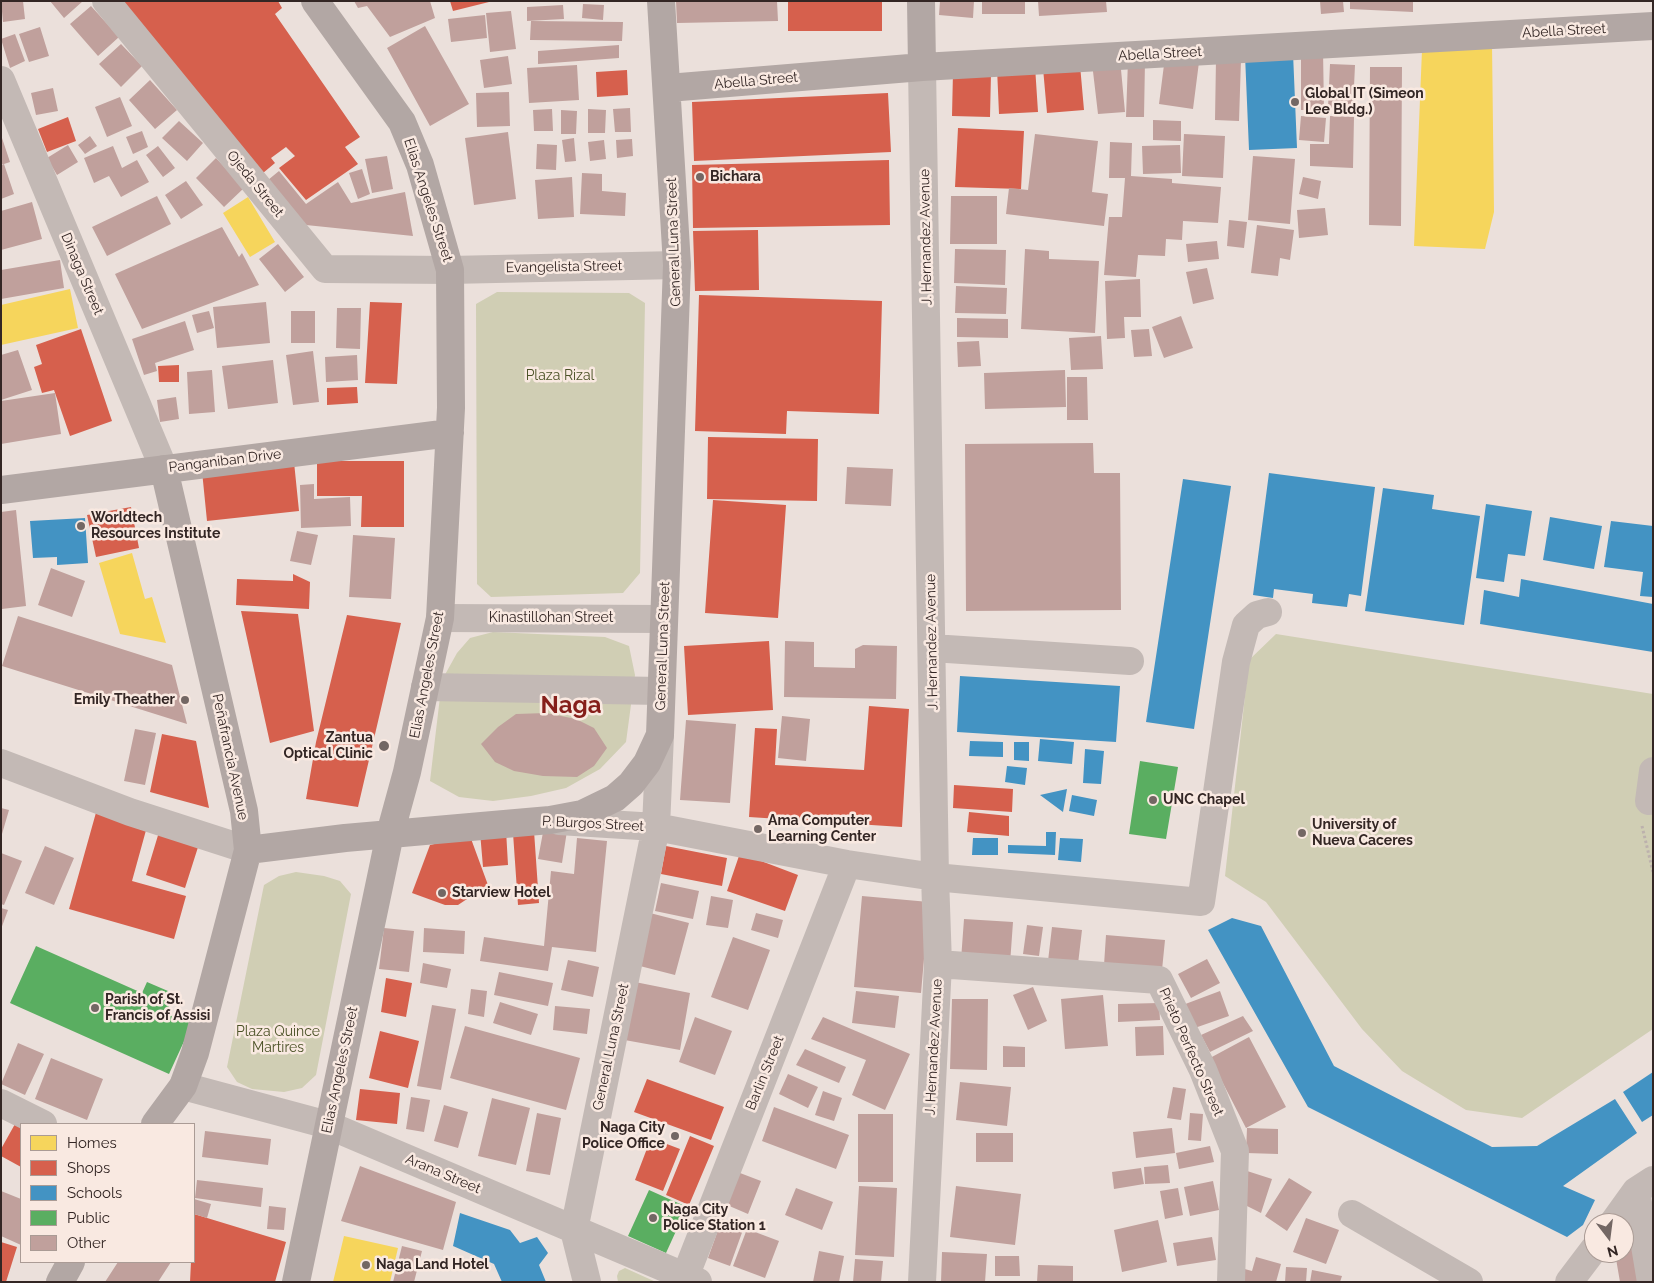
<!DOCTYPE html>
<html>
<head>
<meta charset="utf-8">
<style>
	body { margin:0 }
	#map { position:relative; width:1654px; height:1283px; overflow:hidden; background:#ebe0db; font-family:Raleway,sans-serif }
	canvas { display:block }
	.frame { position:absolute; inset:0; border:2px solid #332624; pointer-events:none }
	.legend { position:absolute; left:20px; top:1123px; width:175px; height:140px; box-sizing:border-box; background:#f9e9e1; border:1px solid #aa9b95; margin:0; padding:6px 9px; list-style:none; font-size:15px; color:#332624 }
	.legend li { display:flex; align-items:center; gap:10px; height:25px }
	.legend b { width:25px; border:1px solid #aa9b95 }
	.north { position:absolute; left:1584px; top:1213px; width:50px; height:50px; box-sizing:border-box; background:#f9e9e1; border:1px solid #aa9b95; border-radius:50%; rotate:165deg; font-size:14px; font-weight:700; line-height:20px; text-align:center; color:#332624 }
	.north::after { content:''; display:block; margin:auto; width:18px; height:22px; background:#736764; clip-path:polygon(50% 0,100% 100%,50% 72%,0 100%) }
</style>
</head>
<body>
<div id="map">
<canvas width="1654" height="1283"></canvas>
<div class="frame"></div>
<ul class="legend">
<li><b style="height:14px;background:#f6d55c"></b>Homes</li>
<li><b style="height:14px;background:#d6604d"></b>Shops</li>
<li><b style="height:14px;background:#4393c3"></b>Schools</li>
<li><b style="height:14px;background:#5aae61"></b>Public</li>
<li><b style="height:14px;background:#c0a09c"></b>Other</li>
</ul>
<div class="north">N</div>
</div>
<script>
const ctx = document.querySelector('canvas').getContext('2d');
ctx.lineJoin = 'round';
function paint(path, color) { ctx.fillStyle = color; ctx.fill(path, 'evenodd'); }
const toPath = rows => new Path2D(rows.map(r => 'M' + r).join(''));
function trace(path, color, width, dash) { ctx.strokeStyle = color; ctx.lineWidth = width; ctx.lineCap = dash ? 'butt' : 'round'; ctx.setLineDash(dash || []); ctx.stroke(path); }
function drawText(font, color, halo, rows, align = 'center') {
  ctx.font = font + ' Raleway,sans-serif'; ctx.lineWidth = 5; ctx.setLineDash([]); ctx.textBaseline = 'middle'; ctx.strokeStyle = halo; ctx.fillStyle = color; for (const [text, x, y, turn = 0] of rows) {
    ctx.save(); ctx.translate(x, y); ctx.rotate((+turn || 0) * Math.PI / 180); ctx.textAlign = isNaN(turn) ? turn : align; if (halo) ctx.strokeText(text, 0, 0); ctx.fillText(text, 0, 0); ctx.restore();
  }
}
paint(toPath([
	[497,292,629,293,645,303,640,573,623,593,491,597,477,584,476,304],
	[493,632,605,637,629,646,635,675,626,742,600,769,566,788,531,796,493,801,459,797,430,781,442,680,457,653,470,638],
	[1276,634,1653,694,1653,1029,1522,1118,1466,1110,1402,1071,1362,1029,1266,902,1225,876,1249,660],
	[296,872,324,876,340,881,351,894,316,1075,302,1088,284,1092,252,1089,237,1082,227,1067,264,885,279,876],
	[625,1268,656,1282,618,1282,617,1276,619,1271]
]), '#d0ceb4');
paint(toPath([
	[1492,44,1494,212,1485,249,1414,246,1422,50],
	[248,197,275,242,250,257,223,213],
	[70,289,78,328,1,345,1,305],
	[132,553,145,599,152,597,166,643,120,634,99,563],
	[344,1236,398,1248,390,1282,333,1282]
]), '#f6d55c');
paint(toPath([
	[121,1,278,1,282,8,275,14,360,137,345,147,358,164,306,200,279,168,295,156,286,147,271,158,275,163,263,173],
	[450,1,489,1,489,2,453,11],
	[788,1,882,1,882,31,788,31],
	[1080,65,1084,110,1047,113,1043,68],
	[1035,66,1038,112,999,114,997,68],
	[627,70,628,95,597,97,596,72],
	[953,72,991,73,990,117,952,116],
	[888,93,891,152,694,161,692,102],
	[68,117,76,141,47,152,38,129],
	[958,128,1024,131,1021,189,955,187],
	[889,160,890,225,693,228,692,165],
	[758,230,759,290,695,291,693,231],
	[699,295,882,301,879,414,787,411,786,434,695,431],
	[370,302,402,303,397,384,365,383],
	[81,329,112,421,70,436,54,390,42,393,34,367,42,364,36,345],
	[179,365,179,382,159,382,158,366],
	[357,387,358,403,327,405,327,388],
	[708,437,818,439,817,501,707,499],
	[317,461,404,461,404,527,361,527,362,496,317,496],
	[294,462,299,511,207,521,202,471],
	[713,500,786,505,778,618,705,613],
	[131,507,139,548,96,557,87,515],
	[293,574,310,582,309,609,236,605,237,579,293,581],
	[241,611,298,614,314,731,270,743],
	[347,615,401,623,358,807,306,799,316,742],
	[769,641,773,710,688,715,684,646],
	[869,706,909,709,902,827,749,817,755,728,777,729,775,765,864,770],
	[162,734,196,741,209,808,150,792],
	[954,785,1013,789,1012,812,953,808],
	[97,809,148,823,132,881,186,896,174,939,69,909],
	[969,812,1009,816,1009,836,967,832],
	[506,830,508,865,483,867,480,832],
	[534,831,539,903,518,905,513,833],
	[159,832,199,844,185,888,146,875],
	[470,836,488,885,458,905,445,905,412,893,430,845],
	[666,846,727,858,722,886,661,874],
	[740,853,798,875,785,911,727,891],
	[386,978,412,983,406,1017,381,1012],
	[380,1031,419,1041,408,1088,369,1078],
	[647,1079,724,1107,711,1140,634,1112],
	[360,1089,400,1093,397,1124,356,1120],
	[15,1124,21,1128,21,1167,1,1156,1,1149],
	[690,1136,714,1146,689,1205,666,1195],
	[651,1138,680,1149,663,1191,635,1180],
	[194,1214,286,1242,275,1282,190,1282,191,1262,194,1262],
	[1,1242,17,1247,6,1282,1,1282]
]), '#d6604d');
paint(toPath([
	[1293,53,1297,148,1249,150,1245,55],
	[1269,473,1375,487,1361,596,1349,594,1347,607,1312,603,1313,594,1274,589,1273,598,1253,595],
	[1183,479,1231,486,1194,729,1146,722],
	[1383,488,1434,495,1432,509,1480,516,1464,625,1365,611],
	[1486,504,1532,511,1525,556,1508,554,1504,582,1476,578],
	[1550,517,1602,526,1594,569,1543,560],
	[85,518,88,563,57,565,57,557,33,558,30,521],
	[1611,521,1653,526,1653,597,1640,596,1643,572,1604,567],
	[1521,579,1653,604,1653,652,1480,624,1484,590,1519,597],
	[960,676,1120,686,1116,742,957,732],
	[1040,739,1074,742,1072,764,1038,761],
	[970,741,1003,742,1003,757,969,756],
	[1014,742,1029,742,1029,761,1014,760],
	[1085,749,1104,751,1101,784,1083,783],
	[1007,766,1027,768,1025,785,1005,782],
	[1067,789,1063,812,1040,795],
	[1072,795,1097,800,1094,816,1069,811],
	[1046,832,1056,832,1055,855,1008,853,1008,845,1046,846],
	[973,838,998,838,998,855,972,855],
	[1060,838,1083,839,1081,862,1058,860],
	[1232,918,1261,926,1334,1066,1492,1147,1537,1146,1615,1099,1637,1133,1563,1186,1595,1200,1583,1225,1567,1237,1308,1107,1208,930],
	[1653,1072,1653,1115,1642,1122,1623,1092],
	[460,1213,510,1230,520,1243,537,1237,548,1253,539,1265,546,1282,502,1282,494,1264,453,1246]
]), '#4393c3');
paint(toPath([
	[1140,761,1178,767,1166,839,1129,834],
	[36,946,142,993,147,982,175,994,166,1013,192,1024,169,1074,10,1003],
	[649,1190,687,1207,666,1253,628,1236]
]), '#5aae61');
paint(toPath([
	[1,1,23,1,25,19,3,22],
	[50,1,83,1,64,18],
	[354,1,430,1,435,18,390,37,367,6,358,8],
	[676,1,777,1,778,21,677,23],
	[940,1,974,1,973,18,939,15],
	[982,1,1025,1,1025,14,982,14],
	[1038,1,1106,1,1107,12,1039,16],
	[1320,1,1343,1,1344,12,1321,14],
	[1350,1,1413,1,1413,12,1350,9],
	[583,4,604,5,603,20,582,18],
	[563,5,564,19,527,21,527,7],
	[91,6,119,37,98,56,70,24],
	[511,11,516,49,490,52,486,13],
	[485,15,487,38,451,42,448,19],
	[531,21,623,22,622,41,530,40],
	[425,26,469,104,430,126,387,48],
	[40,27,49,56,29,62,19,34],
	[15,34,25,61,10,68,1,39],
	[121,44,142,66,121,87,99,64],
	[619,45,619,58,538,64,538,51],
	[1301,50,1323,50,1324,110,1301,110],
	[508,56,512,84,484,88,480,60],
	[1165,57,1199,62,1193,109,1159,104],
	[1120,59,1125,112,1098,114,1092,63],
	[1216,59,1241,60,1239,121,1215,120],
	[1128,60,1145,61,1144,117,1126,117],
	[1330,64,1355,65,1353,108,1328,108],
	[577,65,579,100,529,103,527,68],
	[1370,67,1402,67,1401,226,1369,225],
	[150,80,177,110,155,129,129,100],
	[53,88,58,111,36,115,31,93],
	[509,92,510,126,477,127,476,93],
	[120,97,132,126,107,137,95,107],
	[630,108,631,132,615,132,613,109],
	[552,109,553,131,534,131,533,110],
	[588,109,606,110,605,133,588,133],
	[561,110,577,111,576,134,561,134],
	[1301,116,1326,118,1324,142,1299,140],
	[1330,116,1354,117,1353,168,1310,166,1310,144,1329,144],
	[1153,120,1181,121,1181,141,1153,140],
	[179,121,203,143,187,161,162,138],
	[142,131,148,147,133,154,126,137],
	[508,132,516,199,474,205,465,138],
	[1035,134,1098,141,1092,192,1108,194,1104,226,1006,214,1009,188,1028,190],
	[1184,134,1225,136,1223,178,1182,176],
	[90,136,97,146,85,154,78,145],
	[2,138,10,162,4,164,1,164],
	[574,138,576,161,565,162,562,140],
	[632,139,633,156,617,158,616,140],
	[604,140,606,159,590,161,588,142],
	[1110,142,1132,143,1131,176,1172,179,1172,183,1221,187,1218,223,1183,221,1182,240,1166,239,1165,256,1138,255,1136,277,1104,275,1109,217,1122,217,1125,178,1109,178],
	[537,144,557,145,556,170,536,169],
	[68,145,78,162,57,175,47,158],
	[1180,145,1181,173,1143,174,1142,146],
	[113,146,122,168,137,160,149,182,121,197,109,176,94,183,84,158],
	[158,146,175,168,163,177,146,155],
	[387,156,393,189,372,193,365,159],
	[1253,156,1295,159,1290,224,1248,220],
	[216,158,244,188,224,207,196,178],
	[4,164,14,194,1,199,1,165],
	[362,169,370,194,358,199,349,173],
	[279,171,306,204,338,182,351,203,405,192,413,236,306,225,268,180],
	[582,173,602,174,602,191,626,193,625,216,580,214],
	[572,177,574,217,538,219,535,180],
	[1303,177,1321,181,1318,199,1299,194],
	[186,181,203,205,181,219,165,195],
	[157,196,171,224,107,256,92,227],
	[951,196,997,196,997,244,950,244],
	[32,202,42,239,1,250,1,211],
	[1325,208,1328,235,1299,238,1297,210],
	[1229,220,1247,222,1244,248,1227,246],
	[1257,225,1294,230,1290,260,1280,258,1278,276,1251,273],
	[222,227,239,257,242,253,259,285,142,329,115,274],
	[1217,241,1219,259,1188,262,1186,244],
	[278,244,304,277,285,292,259,259],
	[955,249,1006,250,1005,285,954,283],
	[1025,249,1049,251,1049,259,1099,261,1095,333,1021,329],
	[60,260,64,288,1,299,1,270],
	[1207,268,1214,299,1193,304,1186,272],
	[1140,279,1141,317,1124,317,1125,338,1107,339,1105,281],
	[956,286,1007,288,1006,314,955,313],
	[266,302,270,343,217,348,213,307],
	[337,308,361,308,360,349,336,348],
	[209,311,214,328,197,333,192,315],
	[291,311,315,311,315,343,291,343],
	[1181,316,1193,348,1164,358,1152,327],
	[957,318,1008,319,1008,338,957,337],
	[185,321,194,350,155,363,157,371,144,375,132,339],
	[1149,329,1152,356,1134,357,1131,330],
	[1101,336,1103,369,1071,370,1069,338],
	[979,341,981,366,958,367,957,342],
	[18,350,32,390,1,400,1,355],
	[313,351,319,402,293,405,286,355],
	[357,355,358,380,326,382,325,357],
	[273,360,278,403,228,409,222,366],
	[212,370,215,412,189,414,187,372],
	[1065,370,1066,407,985,409,984,373],
	[1067,377,1087,377,1088,420,1067,420],
	[55,393,61,434,1,444,1,401],
	[176,397,179,419,160,422,157,400],
	[1093,443,1094,473,1120,473,1121,610,966,611,965,444],
	[847,467,893,469,891,506,845,504],
	[314,484,314,499,350,497,351,526,301,528,300,485],
	[16,510,26,606,2,609,1,512],
	[297,531,318,535,311,565,290,561],
	[353,535,395,538,391,599,349,597],
	[51,568,85,581,72,617,38,605],
	[18,616,172,665,187,724,2,666],
	[785,641,814,642,814,667,855,668,855,649,863,645,897,646,896,699,784,697],
	[546,713,576,719,594,728,607,748,594,766,577,777,543,776,514,771,495,762,481,744,498,727,516,714],
	[782,716,810,719,806,761,778,758],
	[686,720,736,724,730,803,680,800],
	[135,729,156,733,145,785,124,781],
	[1,808,9,810,2,834,1,834],
	[544,827,567,831,562,863,538,859],
	[577,838,607,841,596,952,552,947,548,971,480,961,484,937,544,946,551,871,574,874],
	[45,846,74,858,54,905,25,893],
	[1,853,22,861,4,905,1,904],
	[661,883,699,891,693,919,655,911],
	[711,896,733,900,728,928,706,925],
	[862,896,929,902,921,993,854,987],
	[1,908,8,910,1,929],
	[650,913,689,923,675,975,636,965],
	[756,913,783,920,778,938,751,930],
	[964,919,1013,922,1010,964,961,960],
	[1027,925,1043,927,1039,956,1023,954],
	[1052,927,1082,930,1078,964,1048,961],
	[384,928,414,931,409,972,379,969],
	[424,928,465,931,464,954,423,952],
	[1106,935,1165,940,1162,970,1104,965],
	[733,937,770,950,748,1010,711,997],
	[1207,959,1220,983,1191,998,1178,974],
	[568,960,599,967,593,997,561,990],
	[423,963,451,969,447,988,420,983],
	[499,972,553,983,548,1006,494,995],
	[630,981,690,993,680,1050,619,1039],
	[1033,987,1047,1021,1028,1030,1013,995],
	[471,989,487,991,484,1017,468,1014],
	[856,991,899,996,895,1028,852,1023],
	[1220,991,1229,1016,1189,1030,1180,1006],
	[1103,995,1108,1046,1065,1049,1061,999],
	[952,999,988,999,987,1070,950,1069],
	[500,1002,538,1014,531,1035,493,1023],
	[1159,1003,1160,1020,1118,1022,1118,1004],
	[432,1005,456,1009,441,1090,417,1086],
	[555,1006,590,1009,587,1034,553,1030],
	[1243,1016,1253,1031,1210,1052,1201,1035],
	[695,1017,732,1031,715,1075,679,1062],
	[823,1017,910,1054,885,1110,852,1095,866,1060,811,1039],
	[465,1026,580,1058,566,1110,450,1078],
	[1163,1026,1164,1055,1136,1056,1135,1027],
	[1249,1037,1286,1107,1246,1128,1210,1058],
	[18,1043,44,1054,25,1095,1,1084],
	[1003,1046,1025,1047,1025,1067,1003,1067],
	[805,1049,846,1067,839,1083,796,1065],
	[51,1058,103,1079,87,1120,35,1099],
	[788,1074,818,1087,808,1108,779,1094],
	[960,1082,1011,1087,1007,1126,956,1120],
	[1173,1087,1186,1089,1181,1120,1167,1118],
	[823,1091,842,1098,834,1121,815,1115],
	[411,1097,430,1100,424,1132,406,1129],
	[492,1098,530,1108,516,1165,478,1156],
	[444,1105,468,1112,458,1148,434,1141],
	[774,1107,849,1135,836,1169,762,1141],
	[537,1113,561,1118,550,1175,526,1171],
	[1190,1113,1203,1114,1201,1141,1188,1140],
	[858,1114,893,1114,893,1182,858,1182],
	[1172,1128,1175,1153,1136,1158,1133,1132],
	[1247,1128,1278,1129,1278,1154,1246,1153],
	[205,1131,271,1139,268,1165,202,1157],
	[976,1133,1013,1133,1013,1162,976,1162],
	[1210,1146,1214,1162,1179,1169,1176,1153],
	[1168,1165,1170,1183,1145,1184,1144,1167],
	[360,1166,456,1202,443,1250,341,1221],
	[1141,1168,1144,1184,1114,1189,1112,1172],
	[1244,1170,1272,1179,1261,1213,1243,1204],
	[740,1173,761,1181,748,1214,727,1205],
	[1289,1178,1312,1192,1287,1231,1265,1216],
	[197,1180,263,1188,261,1207,195,1198],
	[1213,1181,1219,1210,1190,1216,1184,1187],
	[859,1186,897,1188,894,1257,855,1255],
	[956,1186,1021,1194,1015,1245,950,1237],
	[796,1188,833,1202,822,1230,785,1215],
	[1178,1188,1183,1215,1165,1219,1160,1191],
	[1,1191,21,1199,21,1245,1,1236],
	[194,1199,211,1204,207,1218,194,1214],
	[269,1206,286,1208,284,1230,267,1229],
	[1306,1218,1339,1230,1326,1264,1293,1252],
	[722,1219,744,1227,730,1266,708,1258],
	[1158,1220,1167,1262,1122,1272,1114,1230],
	[747,1229,779,1241,765,1278,733,1266],
	[1212,1237,1216,1260,1177,1266,1173,1243],
	[1633,1242,1640,1282,1620,1282,1615,1253,1624,1253,1624,1244],
	[402,1246,422,1251,414,1282,393,1282],
	[819,1251,844,1256,839,1282,813,1282],
	[942,1252,987,1254,985,1282,941,1282],
	[995,1256,1019,1256,1020,1276,995,1276],
	[1256,1257,1281,1264,1276,1282,1237,1282,1241,1268,1252,1271],
	[855,1259,883,1261,881,1282,853,1282],
	[118,1262,171,1262,158,1282,105,1282],
	[1038,1265,1073,1266,1073,1282,1037,1282],
	[1286,1267,1307,1268,1306,1282,1285,1282],
	[1312,1270,1342,1276,1340,1282,1310,1282]
]), '#c0a09c');
trace(toPath([
	[1642,826,1653,872]
]), '#bcb1ad', 3, [2.5, 2.5]);
trace(toPath([
	[106,1,325,269,450,270,677,265],
	[1,80,164,469],
	[440,618,663,619],
	[932,648,1130,661],
	[425,687,661,691],
	[1,763,130,812,248,850],
	[1649,801,1653,771],
	[559,821,656,827,847,864,935,877,1201,902,1236,662,1246,625,1257,615,1268,612],
	[938,964,1159,980,1203,1070,1235,1151,1231,1282],
	[183,1086,328,1125,698,1282],
	[1,1103,43,1124],
	[1636,1191,1651,1282],
	[1352,1214,1469,1282],
	[1613,1223,1636,1191,1653,1180],
	[587,1282,574,1230,656,827,660,735],
	[683,1282,847,864],
	[922,1282,938,964,935,877,922,67],
	[1569,1282,1594,1249]
]), '#c3b9b5', 28);
trace(toPath([
	[921,1,922,67],
	[668,88,922,67,1653,26],
	[1,490,450,433],
	[248,850,345,838,550,820,582,814,615,798,631,784,647,763,660,735,677,265,661,1],
	[155,1124,183,1086,195,1053,248,850,244,811,164,469],
	[60,1282,71,1262],
	[296,1282,390,834,407,772,440,618,451,408,450,270,420,165,402,122,315,1]
]), '#b2a7a4', 28);
for (const [x, y, r, color] of [
	[1295,102,5,"#736764"],
	[700,177,5,"#736764"],
	[81,526,5,"#736764"],
	[185,700,5,"#736764"],
	[384,746,6,"#736764"],
	[1153,800,5,"#736764"],
	[758,829,5,"#736764"],
	[1302,833,5,"#736764"],
	[442,893,5,"#736764"],
	[95,1008,5,"#736764"],
	[675,1136,5,"#736764"],
	[653,1218,5,"#736764"],
	[366,1265,5,"#736764"]
]) { const dot = new Path2D(); dot.arc(x, y, r, 0, 2 * Math.PI); ctx.fillStyle = color; ctx.fill(dot); trace(dot, '#f9e9e1', 2); }
drawText('14px', '#332624', '#f9e9e1', [
	["Abella Street",1564,31,-3],
	["Abella Street",1160,54,-3],
	["Abella Street",756,81,-5],
	["Ojeda Street",255,184,51],
	["Elias Angeles Street",428,200,72],
	["J. Hernandez Avenue",926,237,-91],
	["General Luna Street",674,242,-92],
	["Evangelista Street",564,267,-1],
	["Dinaga Street",82,274,67],
	["Panganiban Drive",225,461,-7],
	["Kinastillohan Street",551,618],
	["J. Hernandez Avenue",932,642,-91],
	["General Luna Street",663,646,-88],
	["Elias Angeles Street",427,675,-79],
	["Peñafrancia Avenue",230,757,78],
	["P. Burgos Street",593,824,3],
	["General Luna Street",611,1047,-78],
	["J. Hernandez Avenue",934,1047,-87],
	["Prieto Perfecto Street",1191,1052,66],
	["Elias Angeles Street",340,1070,-78],
	["Barlin Street",765,1073,-68],
	["Arana Street",443,1174,23]
]);
drawText('bold 14px', '#332624', '#f9e9e1', [
	["Global IT (Simeon",1305,94],
	["Lee Bldg.)",1305,110],
	["Bichara",710,177],
	["Worldtech",91,518],
	["Resources Institute",91,534],
	["Emily Theather",175,700,"right"],
	["Zantua",373,738,"right"],
	["Optical Clinic",373,754,"right"],
	["UNC Chapel",1163,800],
	["Ama Computer",768,821],
	["Learning Center",768,837],
	["University of",1312,825],
	["Nueva Caceres",1312,841],
	["Starview Hotel",452,893],
	["Parish of St.",105,1000],
	["Francis of Assisi",105,1016],
	["Naga City",665,1128,"right"],
	["Police Office",665,1144,"right"],
	["Naga City",663,1210],
	["Police Station 1",663,1226],
	["Naga Land Hotel",376,1265]
], 'left');
drawText('14px', '#4b5227', '#f9e9e1', [
	["Plaza Rizal",560,376],
	["Plaza Quince",278,1032],
	["Martires",278,1048]
]);
drawText('bold 24px', '#851e1a', '#f9e9e1', [
	["Naga",571,706]
]);
</script>
</body>
</html>
